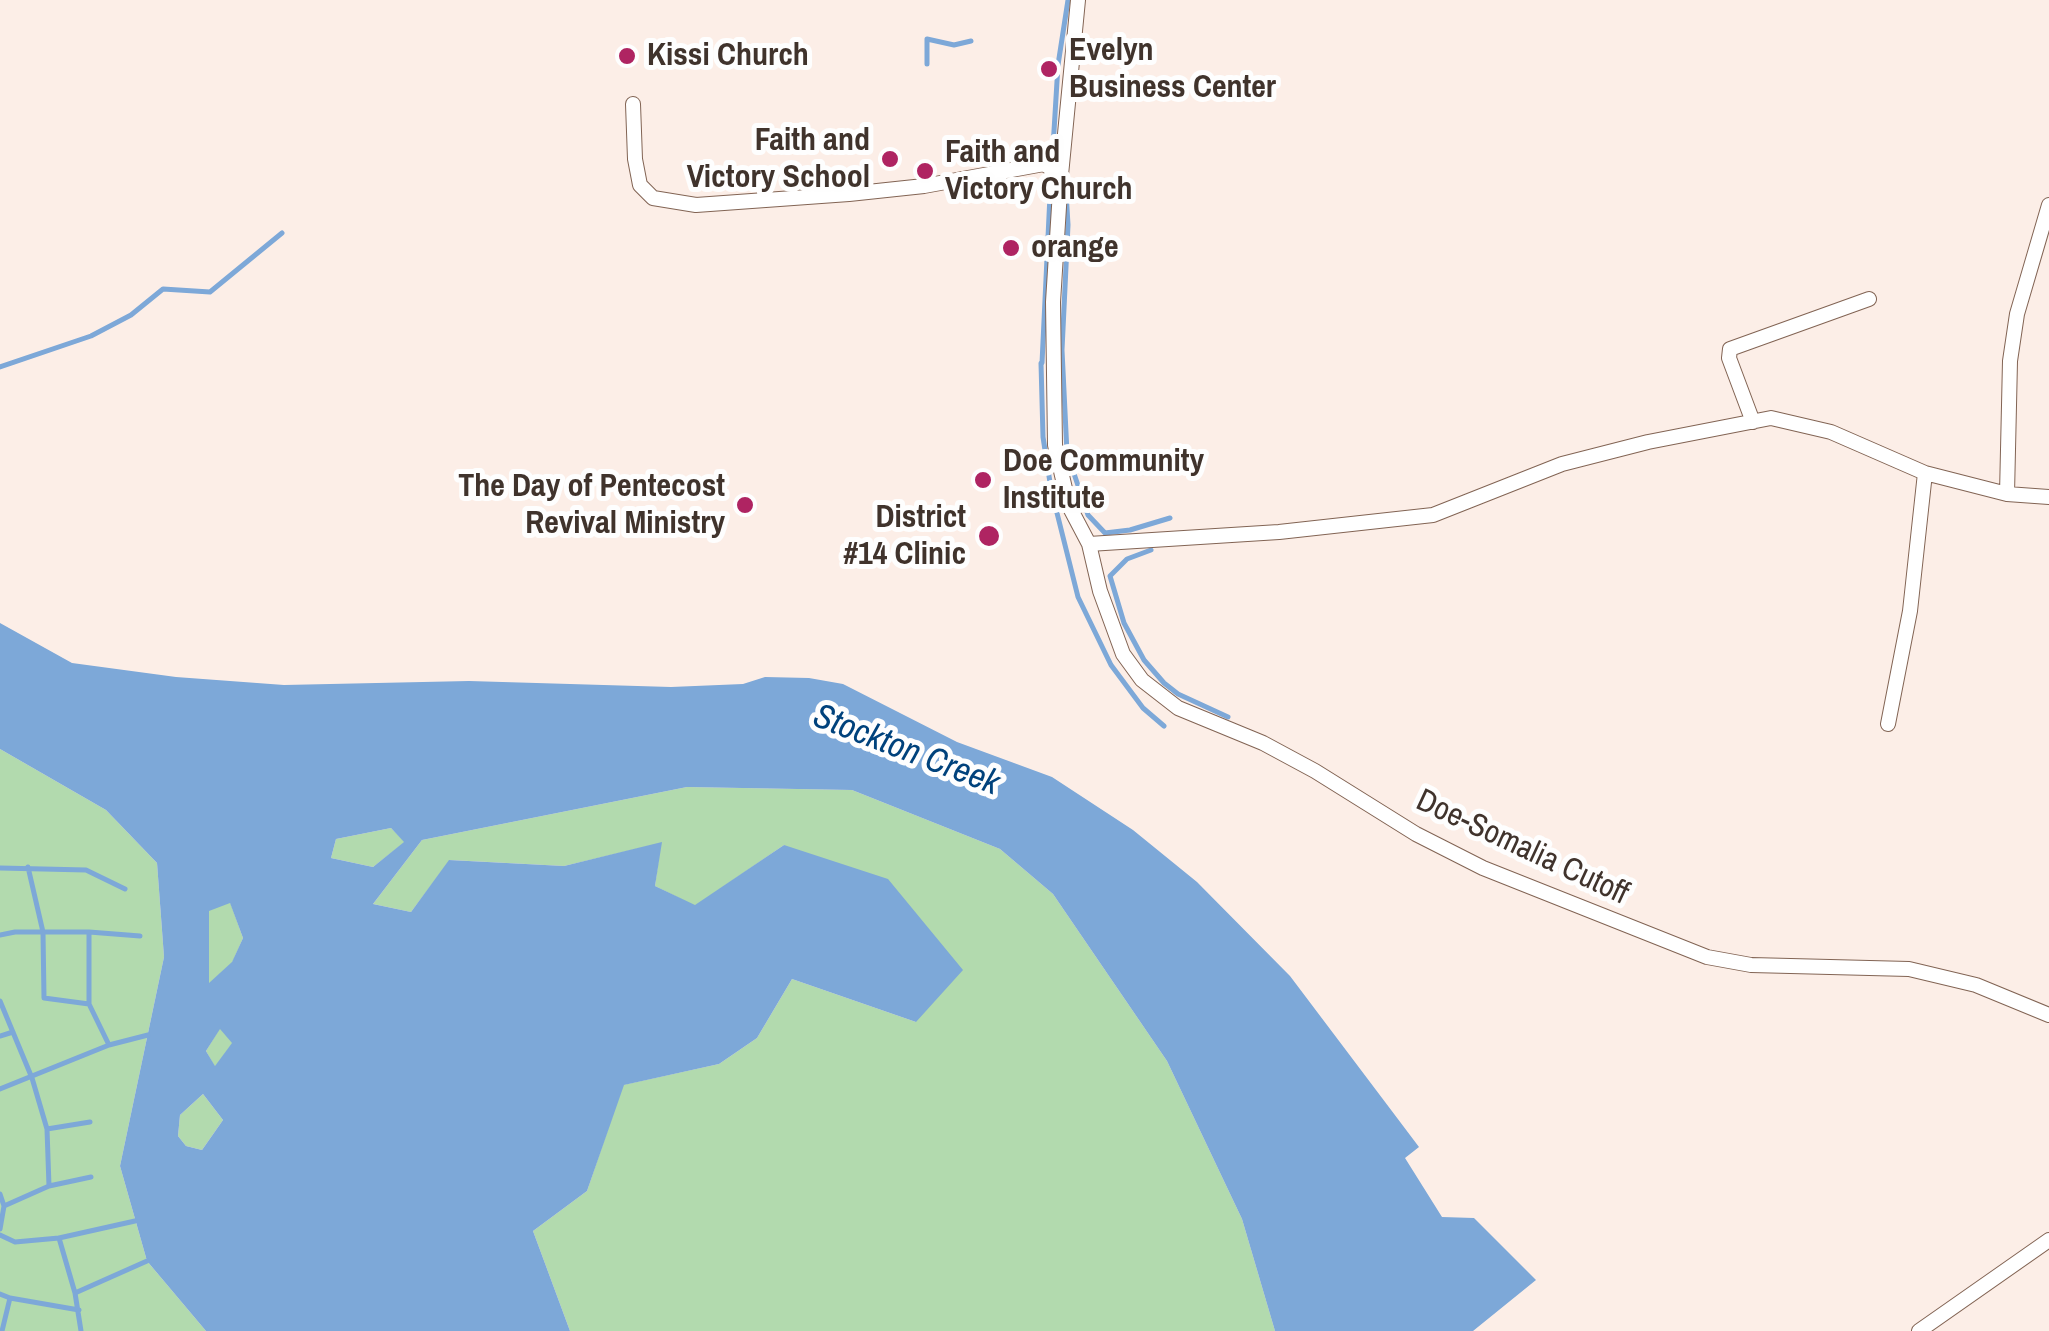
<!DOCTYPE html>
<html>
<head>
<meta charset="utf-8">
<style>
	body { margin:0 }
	canvas { display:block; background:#fceee7 }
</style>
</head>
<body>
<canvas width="2049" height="1331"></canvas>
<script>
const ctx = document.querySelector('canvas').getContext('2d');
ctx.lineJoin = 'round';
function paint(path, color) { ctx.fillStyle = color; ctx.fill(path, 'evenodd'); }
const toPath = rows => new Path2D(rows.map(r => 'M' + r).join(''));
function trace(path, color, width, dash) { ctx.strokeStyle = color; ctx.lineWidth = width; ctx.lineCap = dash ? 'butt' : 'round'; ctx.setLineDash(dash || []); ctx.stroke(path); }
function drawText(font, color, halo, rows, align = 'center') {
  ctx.font = font + ' "Archivo Narrow",sans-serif'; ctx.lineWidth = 10; ctx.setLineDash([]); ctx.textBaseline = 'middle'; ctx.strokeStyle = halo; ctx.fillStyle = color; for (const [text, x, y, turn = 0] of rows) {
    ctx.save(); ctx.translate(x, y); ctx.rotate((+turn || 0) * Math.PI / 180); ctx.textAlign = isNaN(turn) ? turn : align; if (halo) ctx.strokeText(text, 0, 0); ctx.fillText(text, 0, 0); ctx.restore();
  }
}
paint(toPath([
	[0,749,106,810,157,863,164,957,120,1166,147,1261,206,1331,0,1331],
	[687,787,852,790,1000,849,1053,894,1167,1061,1242,1219,1275,1331,570,1331,533,1231,587,1191,623,1085,719,1064,757,1038,792,979,916,1022,784,845,695,906,655,886,661,843,564,866,450,860,411,912,373,904,422,840],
	[391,828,405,842,373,867,331,858,336,839],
	[230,902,243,938,232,963,209,984,208,910],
	[220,1028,233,1043,215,1067,206,1051],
	[203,1094,223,1120,202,1150,186,1146,178,1136,180,1115]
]), '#b2daae');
paint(toPath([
	[0,623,72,663,176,677,284,685,469,681,671,687,743,684,765,677,809,678,843,684,957,742,1052,777,1133,830,1197,882,1290,976,1419,1147,1405,1158,1442,1217,1474,1218,1536,1280,1473,1331,1275,1331,1242,1219,1167,1061,1053,894,1000,849,852,790,687,787,422,840,373,904,411,912,449,860,564,866,662,842,655,886,695,905,784,845,888,879,963,970,916,1022,792,979,757,1038,719,1064,624,1085,587,1191,533,1231,570,1331,206,1331,147,1261,120,1166,164,957,157,863,106,810,0,749],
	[391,828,404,842,373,867,331,858,336,839],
	[230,903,243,938,232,962,209,983,209,911],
	[220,1029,232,1043,215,1066,206,1051],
	[203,1094,223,1120,202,1150,186,1146,178,1136,180,1115]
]), '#7da8d8');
trace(toPath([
	[927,64,927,39,954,45,971,41],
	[1052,164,1058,65,1068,0],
	[1066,191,1068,225,1062,350,1067,453,1088,515,1105,533,1130,530,1170,518],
	[1041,363,1043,437,1051,489,1078,597,1111,665,1143,708,1164,726],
	[1042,363,1051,174],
	[0,367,91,336,131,315,163,289,210,292,282,233],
	[1151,550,1127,559,1110,576,1124,623,1144,660,1164,683,1178,694,1228,717],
	[28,867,43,932,44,998,89,1004],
	[0,868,86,870,125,889],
	[89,933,89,1004,109,1045],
	[0,935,15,932,89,932,140,936],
	[0,1001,32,1078,47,1129,49,1186,4,1206],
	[0,1036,13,1032],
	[0,1089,109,1045,148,1035],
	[47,1129,90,1122],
	[49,1186,91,1177],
	[0,1194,4,1206,0,1229],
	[0,1235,15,1242,59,1238,135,1221],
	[59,1238,75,1293,147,1261],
	[75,1293,81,1331],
	[0,1294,10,1298,2,1331],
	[10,1298,79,1310]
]), '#7da8d8', 5);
const street = toPath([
	[1078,0,1061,175,1053,302,1055,445,1069,506,1089,544,1279,532,1433,515,1562,464,1648,442,1771,418,1831,432,1925,473,2007,494,2049,497],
	[633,104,635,159,640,185,653,198,696,205,849,194,924,186,1044,164,1061,175],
	[1753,422,1729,358,1730,349,1869,299],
	[2007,494,2010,361,2017,314,2049,205],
	[1089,544,1100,591,1123,654,1142,680,1178,708,1263,743,1315,771,1416,834,1483,868,1707,957,1751,965,1909,969,1976,985,2049,1015],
	[1888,724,1910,611,1925,473],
	[1919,1331,2049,1240]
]);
trace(street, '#826454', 16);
trace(street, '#fff', 14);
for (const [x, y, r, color] of [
	[627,56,10,"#af2462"],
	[1049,69,10,"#af2462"],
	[890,159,10,"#af2462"],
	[925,171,10,"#af2462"],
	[1011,248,10,"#af2462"],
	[983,480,10,"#af2462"],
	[745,505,10,"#af2462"],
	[989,536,12,"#af2462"]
]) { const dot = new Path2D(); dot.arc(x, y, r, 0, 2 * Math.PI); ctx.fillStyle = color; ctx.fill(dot); trace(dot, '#fefefe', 4); }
drawText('bold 32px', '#40332c', '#fefefe', [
	["Evelyn",1069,51],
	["Business Center",1069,88],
	["Kissi Church",647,56],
	["Faith and",870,141,"right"],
	["Victory School",870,178,"right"],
	["Faith and",945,153],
	["Victory Church",945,190],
	["orange",1031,248],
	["Doe Community",1003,462],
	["Institute",1003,499],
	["The Day of Pentecost",725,487,"right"],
	["Revival Ministry",725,524,"right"],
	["District",966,518,"right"],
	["#14 Clinic",966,555,"right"]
], 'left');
drawText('32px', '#40332c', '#fefefe', [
	["Doe-Somalia Cutoff",1522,848,25]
]);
drawText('italic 35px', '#00427c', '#fefefe', [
	["Stockton Creek",906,751,21]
]);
</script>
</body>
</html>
